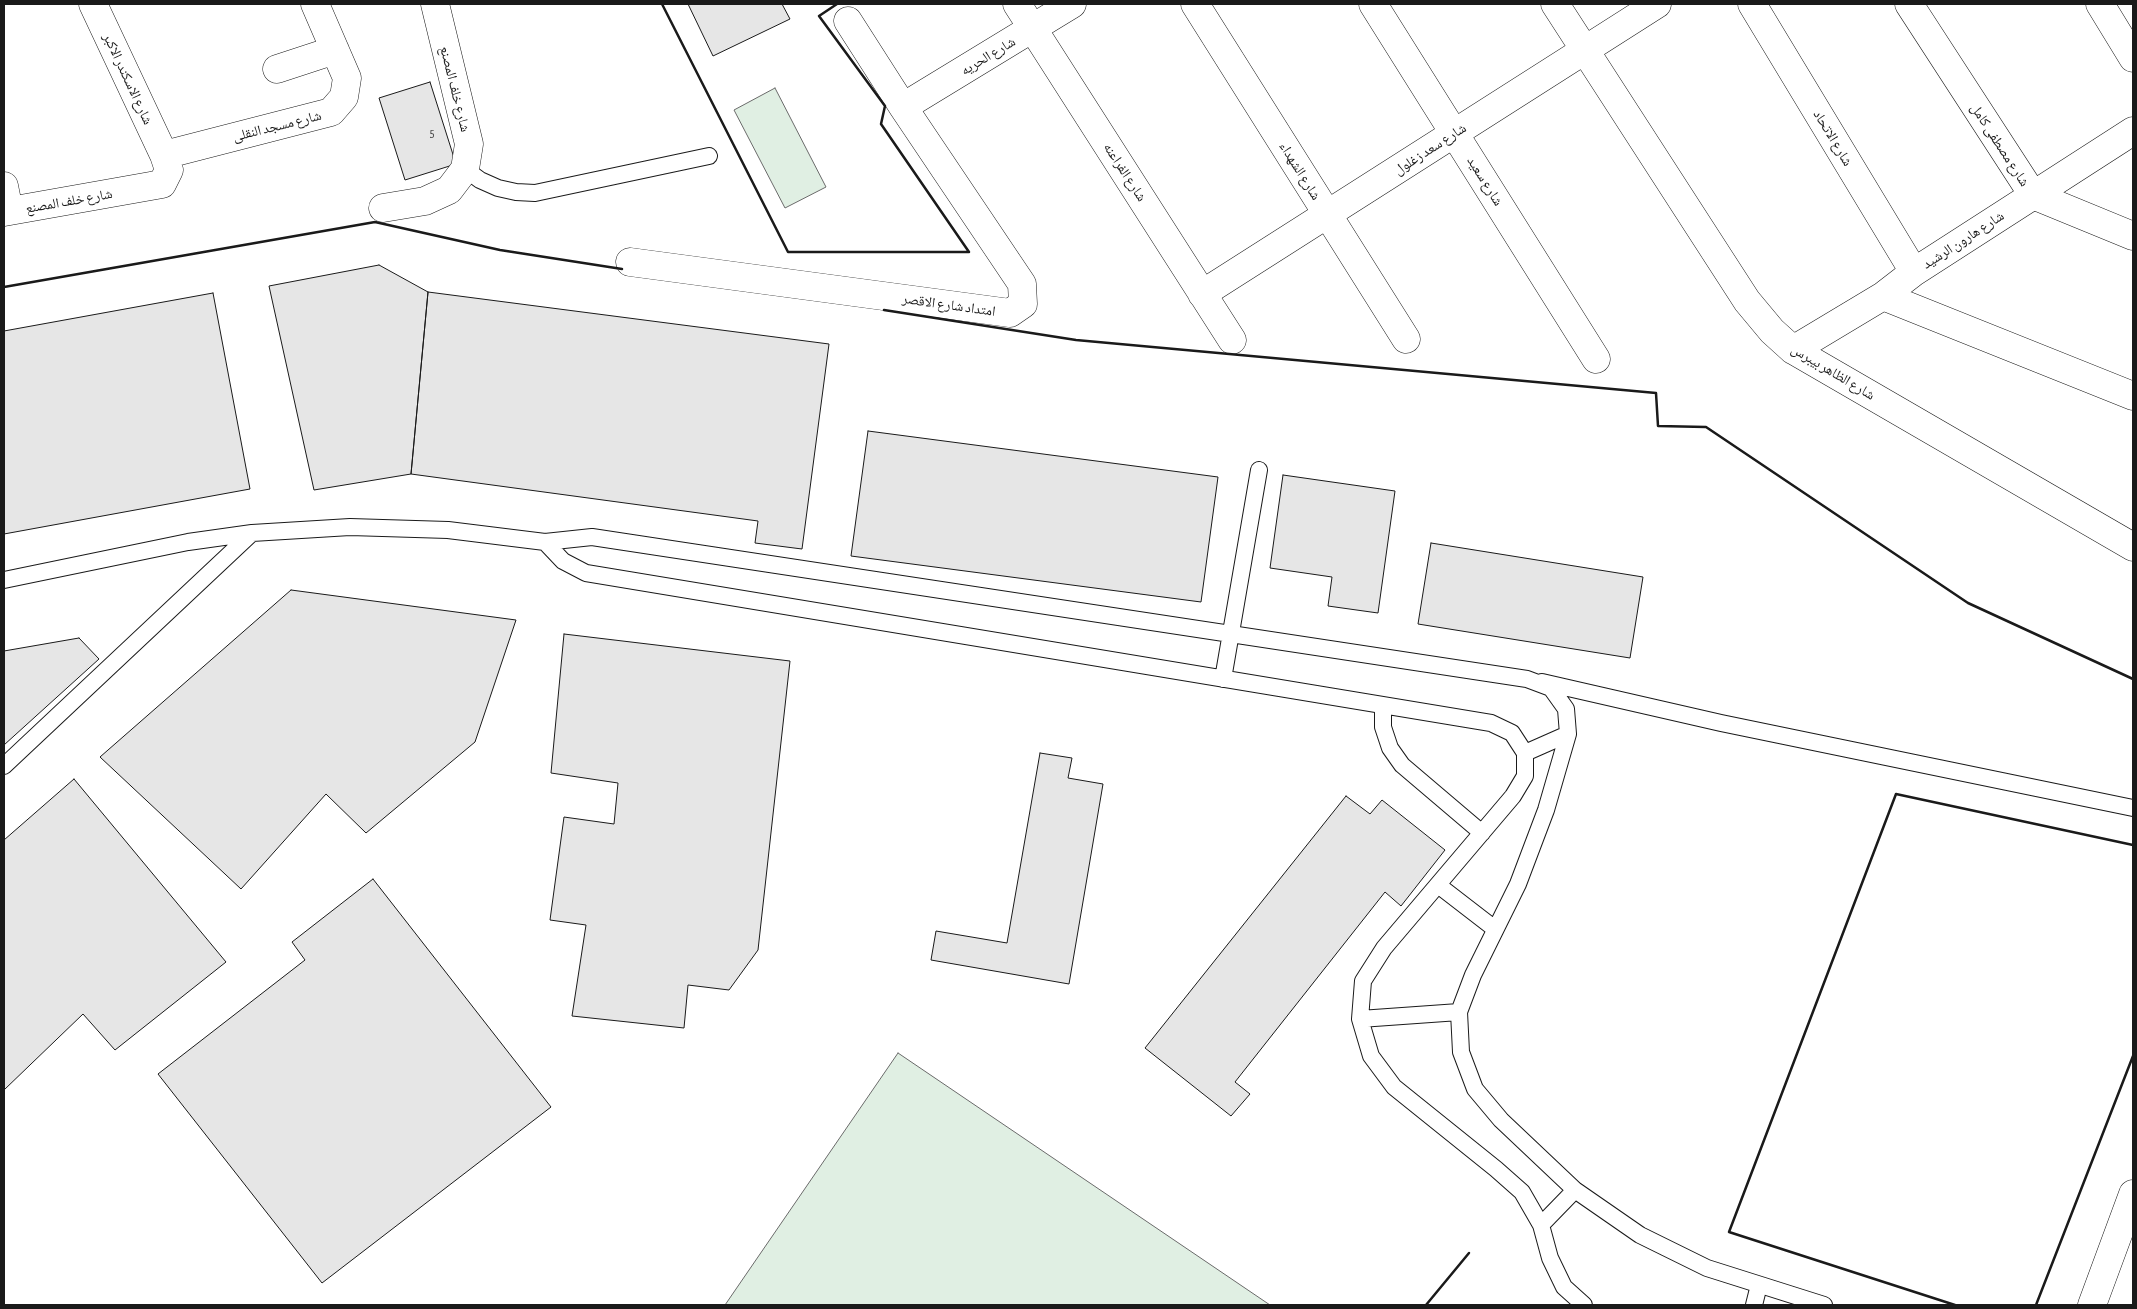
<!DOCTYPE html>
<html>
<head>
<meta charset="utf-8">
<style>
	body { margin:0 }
	#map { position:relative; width:2137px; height:1309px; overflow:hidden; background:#fff; font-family:"Asap Condensed",sans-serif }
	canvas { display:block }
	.frame { position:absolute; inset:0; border:5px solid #1a1a1a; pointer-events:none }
</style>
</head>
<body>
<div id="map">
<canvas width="2137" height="1309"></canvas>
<div class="frame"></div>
</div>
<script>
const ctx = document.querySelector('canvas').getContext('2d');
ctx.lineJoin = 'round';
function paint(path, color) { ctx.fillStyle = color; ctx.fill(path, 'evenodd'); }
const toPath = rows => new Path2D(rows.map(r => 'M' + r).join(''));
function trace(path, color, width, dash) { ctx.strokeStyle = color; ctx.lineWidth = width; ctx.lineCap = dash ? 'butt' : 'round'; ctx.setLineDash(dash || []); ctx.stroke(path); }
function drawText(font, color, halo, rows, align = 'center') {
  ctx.font = font + ' "Asap Condensed","Noto Naskh Arabic",sans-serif'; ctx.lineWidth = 4; ctx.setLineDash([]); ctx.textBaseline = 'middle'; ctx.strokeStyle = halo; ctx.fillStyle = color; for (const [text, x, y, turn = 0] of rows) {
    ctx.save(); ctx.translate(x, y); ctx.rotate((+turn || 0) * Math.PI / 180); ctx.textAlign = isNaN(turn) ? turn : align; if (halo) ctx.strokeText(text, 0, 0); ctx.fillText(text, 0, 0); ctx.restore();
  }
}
const green = toPath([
	[775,88,826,187,785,208,734,110,775,88],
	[898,1053,1270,1305,725,1305,898,1053]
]);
paint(green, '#e0efe3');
trace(green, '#6a6a6a', 1);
const building = toPath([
	[688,4,782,4,790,19,713,56,688,4],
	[430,82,456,164,405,180,379,98,430,82],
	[379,265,428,292,411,474,314,490,269,286,379,265],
	[428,292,829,344,802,549,755,543,758,521,411,474,428,292],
	[213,293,250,489,4,534,4,331,213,293],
	[868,431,1218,477,1201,602,851,556,868,431],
	[1283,475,1395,491,1378,613,1328,606,1332,577,1270,568,1283,475],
	[1431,543,1643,577,1630,658,1418,624,1431,543],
	[291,590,516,620,475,742,366,833,326,794,241,889,100,757,291,590],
	[564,634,790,661,758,950,729,990,688,985,684,1028,572,1016,586,925,550,920,564,817,614,824,618,783,551,773,564,634],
	[79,638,99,659,4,745,4,651,79,638],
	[1040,753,1072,758,1068,778,1103,784,1069,984,931,960,936,931,1007,943,1040,753],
	[74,779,226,962,115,1050,83,1014,4,1090,4,840,74,779],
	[1346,796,1370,814,1382,800,1445,850,1401,906,1385,892,1235,1082,1250,1094,1231,1116,1145,1048,1346,796],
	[373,879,551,1107,322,1283,158,1074,305,960,292,942,373,879]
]);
paint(building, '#e6e6e6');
trace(building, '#1a1a1a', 1);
const service = toPath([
	[465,169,480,180,498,188,516,192,535,193,709,156],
	[545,542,563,561,586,573,1491,723,1512,733,1525,753,1525,776,1513,796,1384,948,1363,981,1360,1019,1371,1056,1394,1087,1496,1169,1522,1192,1541,1225,1550,1258,1564,1287,1584,1305],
	[4,580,188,542,252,533,350,527,448,530,545,542,592,537,1527,679,1551,688,1566,709,1568,734,1546,810,1518,884,1473,975,1459,1012,1461,1052,1475,1089,1501,1120,1575,1190,1640,1235,1707,1268,1824,1305],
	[1223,679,1259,470],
	[1542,682,1721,723,2133,808],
	[1383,706,1383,727,1390,748,1402,765,1482,833],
	[1525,753,1568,734],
	[4,766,252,533],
	[1438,885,1495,929],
	[1360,1019,1459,1012],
	[1541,1225,1575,1190],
	[1754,1305,1759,1285]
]);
const minor = toPath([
	[1017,4,1232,340],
	[1195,4,1406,339],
	[1373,4,1596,359],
	[1555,4,1747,301,1772,331,1793,350,2133,547],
	[1752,4,1914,272],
	[1909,4,2033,195,2133,236],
	[2100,4,2133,58],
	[277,69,335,50],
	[903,107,1072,4],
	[164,155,331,112,344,97,347,78,315,4],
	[4,186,9,211],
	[383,208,425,201,449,190,465,169,469,144,435,4],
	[4,212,162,184,169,170,164,155,93,4],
	[630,262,1010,313,1023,304,1022,284,903,107,848,21],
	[1202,294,1657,4],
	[1883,296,2133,396],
	[1793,350,1883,296,1914,272,2133,131]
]);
const primary = toPath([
	[2092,1305,2133,1194]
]);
trace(service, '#1a1a1a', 18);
trace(minor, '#1a1a1a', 29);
trace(primary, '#1a1a1a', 29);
trace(service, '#fff', 16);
trace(minor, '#fff', 28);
trace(primary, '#fff', 28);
trace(toPath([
	[662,4,788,252,969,252,881,124,885,106,819,16,837,4],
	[4,287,375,222,500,250,622,269],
	[884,310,1076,340,1656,393,1658,426,1706,427,1968,603,2133,679],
	[1426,1305,1469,1253],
	[1955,1305,1729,1232,1896,794,2133,845],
	[2036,1305,2133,1056]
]), '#1a1a1a', 2.5);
drawText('11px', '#4d4d4d', null, [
	["5",432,135]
]);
drawText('14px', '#1a1a1a', '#fff', [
	["شارع الحريه",988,56,-31],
	["شارع الاسكندر الاكبر",128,79,65],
	["شارع خلف المصنع",455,89,76],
	["شارع مسجد النقلى",277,126,-14],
	["شارع الاتحاد",1833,138,59],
	["شارع مصطفى كامل",2000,145,57],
	["شارع سعد زغلول",1430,149,-33],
	["شارع الشهداء",1300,171,58],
	["شارع الفراعنه",1125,172,57],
	["شارع سعيد",1485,181,58],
	["شارع خلف المصنع",69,201,-10],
	["شارع هارون الرشيد",1963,240,-33],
	["امتداد شارع الاقصر",949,305,8],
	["شارع الظاهر بيبرس",1833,372,31]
]);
</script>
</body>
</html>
